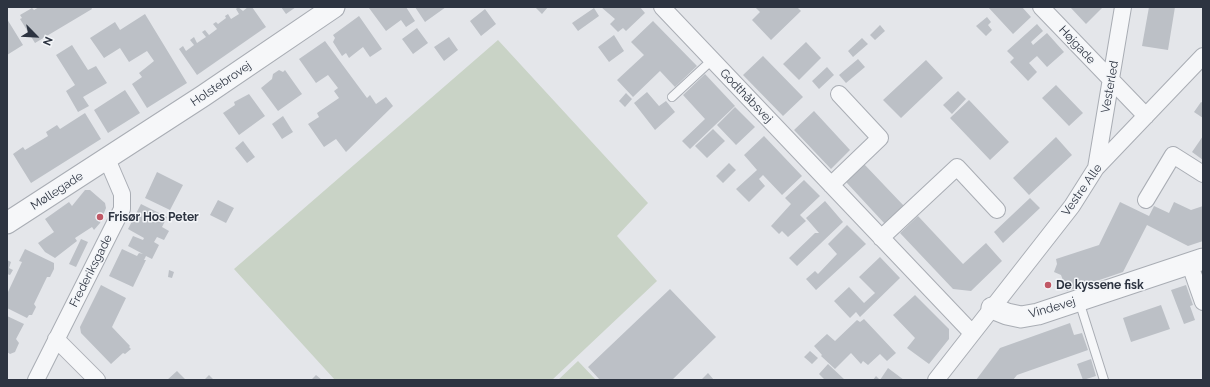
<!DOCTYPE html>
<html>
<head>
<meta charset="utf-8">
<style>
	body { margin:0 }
	#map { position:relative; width:1210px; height:387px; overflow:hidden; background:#e4e6ea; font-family:Raleway,sans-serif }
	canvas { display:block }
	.frame { position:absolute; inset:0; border:8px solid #2d3441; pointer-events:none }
	.north { position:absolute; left:16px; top:16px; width:40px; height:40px; -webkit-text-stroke:3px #f3f5f8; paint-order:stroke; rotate:114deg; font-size:11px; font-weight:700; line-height:16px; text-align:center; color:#2d3441 }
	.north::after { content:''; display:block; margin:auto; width:14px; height:18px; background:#2d3441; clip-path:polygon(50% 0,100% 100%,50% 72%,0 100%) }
</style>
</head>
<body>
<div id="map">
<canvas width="1210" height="387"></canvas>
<div class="frame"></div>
<div class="north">N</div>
</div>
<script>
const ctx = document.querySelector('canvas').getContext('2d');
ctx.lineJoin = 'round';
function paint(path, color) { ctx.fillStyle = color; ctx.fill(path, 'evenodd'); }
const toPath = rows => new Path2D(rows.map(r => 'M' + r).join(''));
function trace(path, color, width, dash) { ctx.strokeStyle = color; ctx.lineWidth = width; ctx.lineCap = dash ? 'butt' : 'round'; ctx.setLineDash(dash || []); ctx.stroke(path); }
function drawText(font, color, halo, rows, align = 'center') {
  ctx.font = font + ' Raleway,sans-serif'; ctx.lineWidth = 3; ctx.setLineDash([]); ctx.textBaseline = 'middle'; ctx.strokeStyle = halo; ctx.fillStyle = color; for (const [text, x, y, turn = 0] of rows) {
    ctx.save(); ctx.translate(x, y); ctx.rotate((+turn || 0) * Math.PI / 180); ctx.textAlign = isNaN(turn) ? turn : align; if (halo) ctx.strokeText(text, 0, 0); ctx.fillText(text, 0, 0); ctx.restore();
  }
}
paint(toPath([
	[498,40,648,203,617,236,657,281,552,380,335,380,234,269],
	[578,361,596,380,558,380]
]), '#c9d3c6');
paint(toPath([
	[39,7,91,7,92,9,35,43,20,19,22,18,20,15,32,8,34,10],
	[238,7,243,11,248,7,252,7,266,27,197,75,179,49,183,46,186,51,194,45,190,40,194,37,197,43,206,37,202,32,205,30,209,35,217,29,213,24,216,22,218,24,226,18,225,16,228,14,231,19,239,14,236,9],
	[281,7,296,7,286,14],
	[371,7,406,7,415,21,406,27,401,20,386,31,369,8],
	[415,7,446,7,425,22],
	[535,7,548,7,542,14],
	[601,7,640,7,645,13,626,31,623,28,618,32,610,24,615,19],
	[755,7,797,7,801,11,771,40,752,20,760,12],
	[988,7,1022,7,1031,17,1013,34],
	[1070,7,1103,7,1086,24],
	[1149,7,1175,7,1168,50,1142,46],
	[594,8,599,16,578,31,572,23],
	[485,9,496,24,481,36,470,21],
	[145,14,187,83,147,108,132,84,142,77,139,73,154,61,147,51,129,62,120,48,104,58,90,38,115,22,120,30],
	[359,16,382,49,370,57,363,47,349,58,346,53,342,56,333,42,335,38,333,35],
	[987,17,991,22,988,25,992,30,986,36,976,26],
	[7,19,23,45,7,55],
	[653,21,697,66,675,87,660,71,633,97,617,80,644,55,631,42],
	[1037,24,1043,31,1031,42,1033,45,1047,33,1064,52,1047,67,1037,56,1029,63,1037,72,1028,81,1010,62,1014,58,1007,51],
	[880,25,885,31,875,40,870,35],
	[417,28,428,43,413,54,402,39],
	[614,35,624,51,609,62,598,47],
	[449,37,458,50,444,61,434,47],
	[862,38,868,44,853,57,848,51],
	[325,41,367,98,370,95,376,104,386,97,393,106,346,152,336,139,324,147,308,124,319,117,317,113,339,98,334,91,338,88,328,75,316,83,299,59],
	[806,42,821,58,799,80,783,64],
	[72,45,88,70,96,66,107,83,83,97,89,106,78,112,66,91,75,85,56,55],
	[763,56,803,97,783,116,743,75],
	[858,59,865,67,846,83,839,75],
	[926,60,943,78,901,118,883,100],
	[827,67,834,75,819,89,812,81],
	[279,70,283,72,285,70,302,94,278,111,261,88,272,79,273,74],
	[705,74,735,106,690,149,682,141,705,119,683,95],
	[1056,85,1083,113,1069,126,1042,98],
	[125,90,140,113,108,133,94,110],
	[958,91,966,99,952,114,943,105],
	[647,92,659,106,666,101,675,112,655,130,634,103],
	[626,93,632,99,625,107,619,101],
	[249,94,265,116,239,135,223,113,235,105,234,102],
	[969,100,1009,142,990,160,950,118],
	[1201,102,1203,103,1203,118,1194,112],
	[735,107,755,127,736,145,717,125],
	[814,111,850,150,831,169,794,130],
	[85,113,101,139,31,183,13,154,23,147,25,150,48,136,46,132,57,125,60,129],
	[283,116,293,132,282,139,272,124],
	[713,129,725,141,707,158,695,146],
	[764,136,802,176,782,195,763,175,759,179,765,186,749,202,736,189,757,170,744,155],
	[1203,136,1203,160,1192,152],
	[1056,137,1072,155,1029,195,1013,178],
	[243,141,255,157,247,163,235,148],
	[729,163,736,170,723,183,716,176],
	[864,164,904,206,885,224,846,182],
	[157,172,183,185,170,210,145,198],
	[804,180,820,196,800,215,806,221,788,237,782,231,779,234,771,226,791,204,785,198],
	[85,190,90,190,105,203,106,208,100,223,94,230,92,227,75,238,77,241,55,258,45,252,38,243,54,232,45,219,69,202,72,206],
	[1030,198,1040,208,1003,243,994,232],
	[218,200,234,208,226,223,210,215],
	[825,201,843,222,797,266,789,258,815,233,819,233,806,218],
	[1120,202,1149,216,1154,206,1169,213,1174,202,1191,210,1203,206,1203,241,1188,246,1147,225,1123,272,1067,291,1061,275,1054,272,1057,264,1056,259,1099,245],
	[141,204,167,217,162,227,169,231,164,240,157,237,154,242,159,245,152,259,146,256,144,260,146,260,133,287,109,276,122,249,137,256,139,253,143,254,128,246,133,236,143,240,144,238,128,229],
	[918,216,963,264,986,243,1002,261,971,291,953,289,900,233],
	[847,225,866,244,816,290,806,279,815,271,818,274,837,254,828,244],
	[81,239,88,242,76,267,69,264],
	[25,249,54,263,54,269,50,277,47,277,34,304,36,307,32,315,29,315,27,318,7,308,7,294,22,262,19,261],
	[880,257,900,278,860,317,856,312,850,318,834,301,849,287,864,303,875,293,859,277],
	[7,260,11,262,9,268,13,270,10,275,7,274],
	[169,270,174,272,172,278,168,277],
	[101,285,126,298,112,327,130,346,129,347,131,349,125,354,123,353,111,364,81,333,80,327],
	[1186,285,1193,305,1190,306,1195,320,1184,324,1171,290],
	[670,289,716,337,672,380,600,380,588,367],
	[915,295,949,329,949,339,929,364,907,348,915,338,893,315],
	[1161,305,1170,329,1131,342,1123,318],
	[7,316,24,324,16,339,19,343,15,352,10,354,7,352],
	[864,319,896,353,887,361,880,354,868,365,863,361,861,364,851,353,835,369,821,356,822,355,814,346,827,334,835,341,857,320,860,322],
	[1070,323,1074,335,1082,333,1088,350,1017,375,1013,380,976,380,1000,348],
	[810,351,818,358,812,364,804,357],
	[1091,359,1096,376,1083,380,1077,364],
	[828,364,845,380,825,380,819,374],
	[888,368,904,380,873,380,876,376,880,380],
	[177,371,186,380,167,380],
	[708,373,714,380,701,380],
	[209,375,214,380,204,380],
	[316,375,322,380,311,380]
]), '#bcc0c6');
const service = toPath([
	[672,97,712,60],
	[1079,301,1104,380]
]);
const minor = toPath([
	[662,7,972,333],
	[1041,7,1146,116],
	[1096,168,1123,7],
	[831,185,880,138,839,94],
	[1146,200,1173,155,1203,174],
	[881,238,957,167,997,210],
	[1190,265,1203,302],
	[56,339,97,380],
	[36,380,122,209,122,194,107,159],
	[936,380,1072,206,1096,168,1203,56]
]);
const tertiary = toPath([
	[7,223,203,96,334,7],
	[992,308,1007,314,1021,317,1038,314,1203,259]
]);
trace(service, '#a9adb4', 10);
trace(minor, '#a9adb4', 18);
trace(tertiary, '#a9adb4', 23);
trace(service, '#f6f7f9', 8);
trace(minor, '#f6f7f9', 16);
trace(tertiary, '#f6f7f9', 21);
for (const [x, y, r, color] of [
	[100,217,4,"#c05866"],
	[1048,285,4,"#c05866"]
]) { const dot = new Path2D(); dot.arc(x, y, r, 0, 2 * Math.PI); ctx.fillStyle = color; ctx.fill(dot); trace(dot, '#f3f5f8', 1.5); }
drawText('12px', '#2d3441', '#f3f5f8', [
	["Højgade",1077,45,47],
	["Holstebrovej",221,84,-34],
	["Vesterled",1110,87,-80],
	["Godthåbsvej",746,96,46],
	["Vestre Alle",1082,190,-55],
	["Møllegade",57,191,-33],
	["Frederiksgade",91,271,-63],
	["Vindevej",1052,308,-16]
]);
drawText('bold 12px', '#2d3441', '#f3f5f8', [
	["Frisør Hos Peter",108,217],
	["De kyssene fisk",1056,285]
], 'left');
</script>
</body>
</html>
